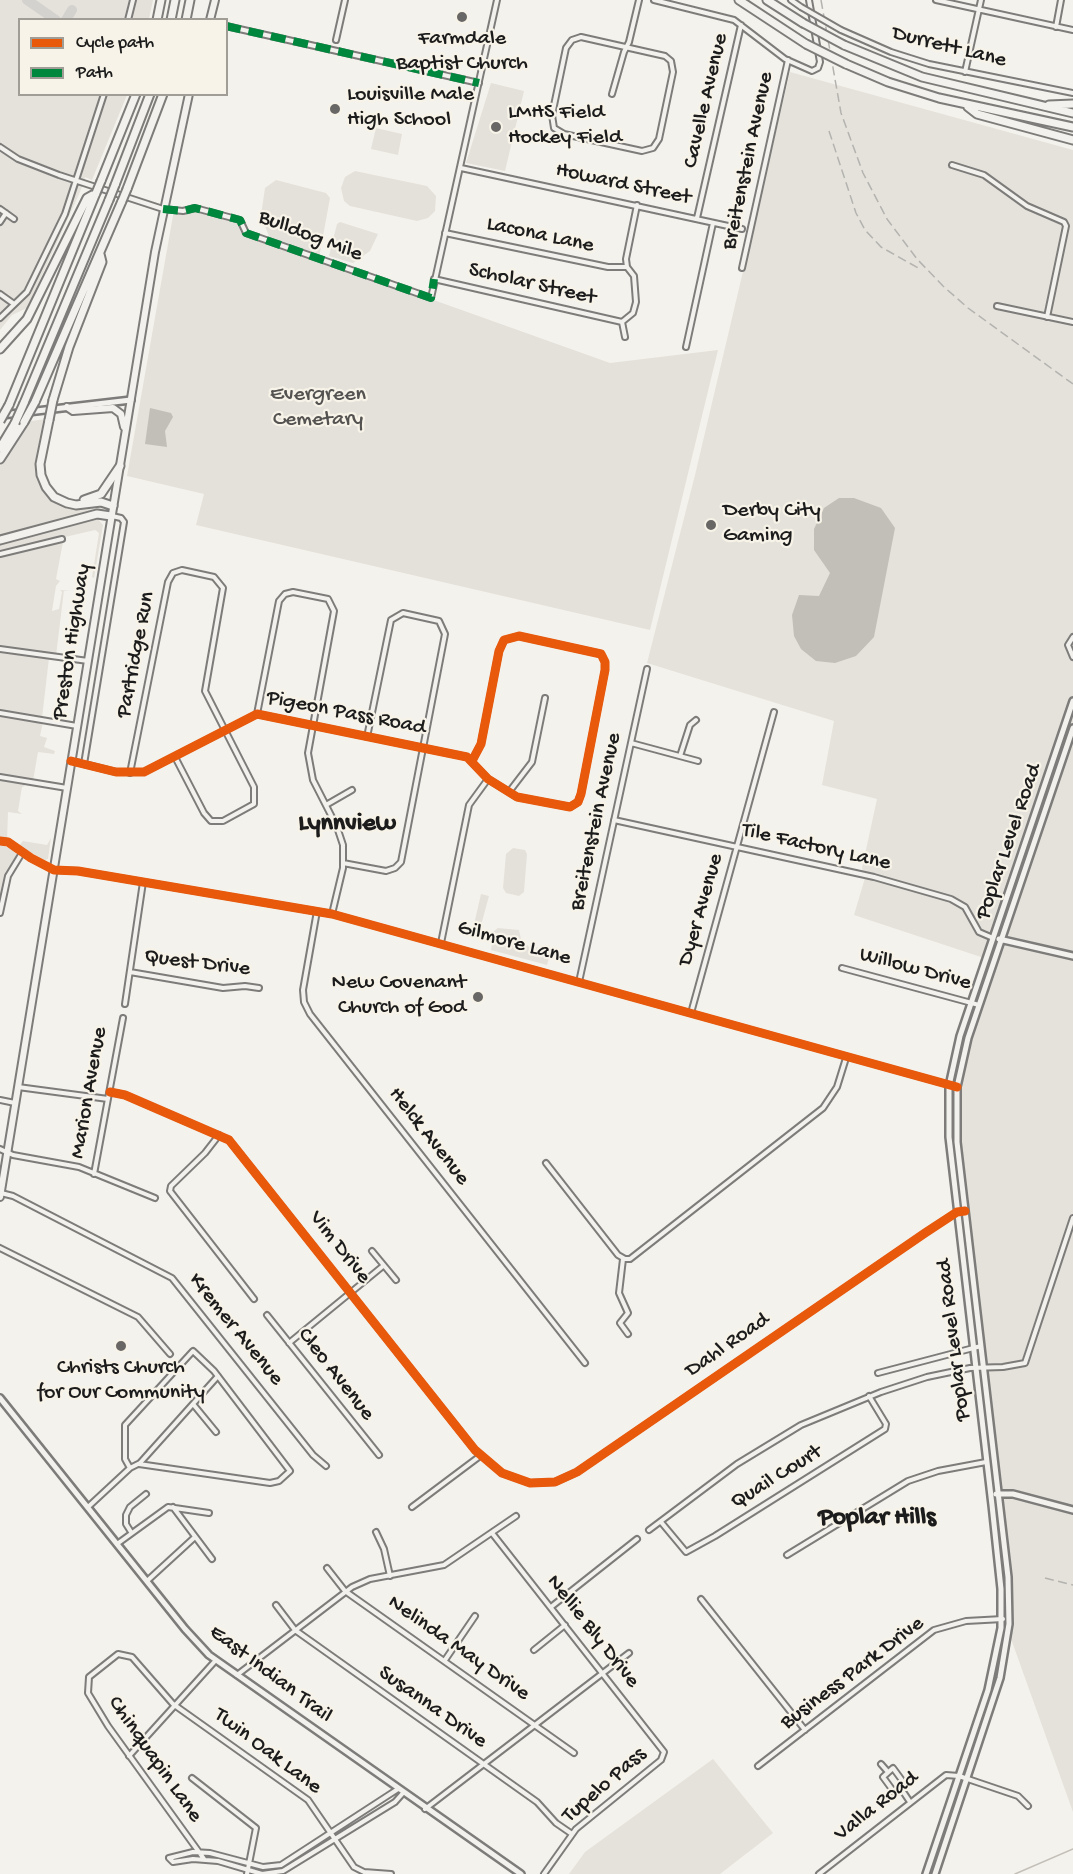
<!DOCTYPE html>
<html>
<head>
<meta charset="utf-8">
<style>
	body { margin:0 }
	#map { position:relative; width:1073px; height:1874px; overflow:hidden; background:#f4f2ec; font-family:"Gochi Hand",sans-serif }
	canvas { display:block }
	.legend { position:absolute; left:18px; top:18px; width:210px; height:78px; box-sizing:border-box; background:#f7f3e8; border:2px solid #9f9d96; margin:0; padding:8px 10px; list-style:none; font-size:18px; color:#1c1c1c }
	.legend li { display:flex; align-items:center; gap:12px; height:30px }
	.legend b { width:30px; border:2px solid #9f9d96 }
</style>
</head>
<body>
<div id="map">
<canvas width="1073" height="1874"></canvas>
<ul class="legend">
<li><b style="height:8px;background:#e8590c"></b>Cycle path</li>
<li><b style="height:8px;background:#00873e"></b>Path</li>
</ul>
</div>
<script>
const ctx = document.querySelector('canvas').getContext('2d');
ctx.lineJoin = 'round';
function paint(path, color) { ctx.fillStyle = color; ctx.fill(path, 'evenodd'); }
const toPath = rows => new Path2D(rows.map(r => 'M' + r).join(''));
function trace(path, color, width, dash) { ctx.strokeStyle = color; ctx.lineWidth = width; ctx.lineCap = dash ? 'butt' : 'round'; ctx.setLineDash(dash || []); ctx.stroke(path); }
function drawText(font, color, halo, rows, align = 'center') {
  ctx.font = font + ' "Gochi Hand",sans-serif'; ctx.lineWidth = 4.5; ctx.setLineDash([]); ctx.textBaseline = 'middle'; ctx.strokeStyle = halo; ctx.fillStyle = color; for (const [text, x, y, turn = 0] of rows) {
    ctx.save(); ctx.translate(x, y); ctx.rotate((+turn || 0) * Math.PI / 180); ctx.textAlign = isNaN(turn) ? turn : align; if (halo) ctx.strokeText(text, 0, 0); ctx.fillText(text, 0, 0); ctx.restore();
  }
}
paint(toPath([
	[0,0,142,0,137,19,20,20,20,94,114,95,80,192,27,308,12,315,0,330],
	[790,72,1073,150,1073,1812,1005,1622,1005,1588,995,1492,983,1397,975,1368,948,1116,957,1047,987,959,854,915,865,878,862,868,877,799,822,785,834,721,647,663,695,475],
	[713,1759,773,1833,720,1874,569,1874,585,1852]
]), '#e4e2da');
paint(toPath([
	[135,0,153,0,149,19,130,19],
	[491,83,524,91,505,171,466,163],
	[106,95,127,95,92,180,85,177,83,172],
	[376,128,402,134,398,155,371,149],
	[355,171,427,186,436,196,435,211,428,218,417,221,350,206,344,201,341,188,345,177],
	[276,180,326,193,330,198,319,258,271,242,261,215,265,188],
	[195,208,240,220,246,233,610,363,718,350,650,630,196,525,204,494,127,476,174,210],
	[340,222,378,234,370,251,353,263,329,256,337,224],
	[46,419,36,464,38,479,43,489,51,498,65,506,76,508,99,504,106,507,105,509,0,536,0,466,31,421],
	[93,519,98,519,103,525,94,578,92,577,99,533,95,530,0,552,0,542],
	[63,540,67,541,63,542,56,579,60,581,56,586,52,611,59,609,62,592,60,590,75,591,64,590,56,656,0,647,0,555],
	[0,650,49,658,42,718,0,711],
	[0,714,43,722,40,736,47,738,44,747,55,751,54,754,38,752,33,781,0,776],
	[0,779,22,782,25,786,22,787,18,811,22,814,8,812,7,841,0,840],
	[51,838,48,859,45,860,19,846,23,841,47,845],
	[0,844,15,851,17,855,7,875,0,907],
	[513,848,525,850,527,854,524,892,519,896,506,893,503,888,506,854],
	[481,894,489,896,480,929,475,928,475,920],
	[498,928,519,930,521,939,529,947,546,948,549,945,551,950,547,965,491,950,494,931]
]), '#e4e1da');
paint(toPath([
	[150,408,171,413,173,417,165,431,167,447,145,444],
	[839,498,854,498,881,508,895,528,874,637,856,656,835,663,816,661,801,649,794,636,792,615,799,595,819,596,830,573,814,550,814,529,824,508]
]), '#c2bfb8');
trace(toPath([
	[1015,1874,1073,1849]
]), '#c2bfb8', 1.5);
trace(toPath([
	[27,0,56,20],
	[66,20,72,10]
]), '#d4d2ce', 10);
const street = toPath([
	[654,0,734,20,785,59,812,71,818,68,820,62,809,0],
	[791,0,801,7],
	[936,0,1073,30],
	[128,20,133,0],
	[226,26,479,83],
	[1056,27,1061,0],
	[841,30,891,52,929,64,1073,93],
	[581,37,665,56,671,61,673,72,659,139,653,148,642,151,564,134,554,128,552,115,566,48,572,40,581,37],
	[336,40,345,0],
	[965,72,981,0],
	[612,94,624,52,629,42,639,0],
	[0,147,18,159,59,175,163,209,183,211,195,208,240,220,246,233,431,298,497,0],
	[952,165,984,175,1027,206,1064,222,1066,226,1047,317],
	[461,168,742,229],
	[0,209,14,219],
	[697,218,741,25],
	[0,222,6,213],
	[445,233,608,267,627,267],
	[742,268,788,60],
	[434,279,622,322],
	[0,294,14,304],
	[997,306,1073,322],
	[0,318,27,292,65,214,104,94],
	[622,322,633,313,636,302,634,276,627,267,626,259,637,205],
	[622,322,625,337],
	[686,347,713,223],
	[0,554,62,539],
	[1073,637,1068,645,1073,657],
	[0,649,88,661],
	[0,713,77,726],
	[257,714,279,601,285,594,293,592,328,599,334,611,308,753,313,780,337,827,343,845,343,868,332,914],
	[631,743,698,761],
	[680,756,690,725,696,720],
	[72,761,116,772,144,772,257,714,467,757,488,779,517,797,570,807,578,802,581,794,605,670,605,662,601,654,519,636,504,640,499,651,481,744,472,761],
	[84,764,124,522,121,518,112,516],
	[130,773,168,582,173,573,182,570,214,577,223,588,205,691,254,787,254,804,223,821,211,821,204,813,175,757],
	[0,777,67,788],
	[509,792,532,762,545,698],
	[326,805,352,790],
	[614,820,874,877,951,899,965,907,979,932,993,938],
	[0,841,8,842,31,858,54,870,78,871,332,914,957,1087],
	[343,863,386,871,395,868,401,862,445,634,439,621,403,613,391,620,367,737],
	[317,911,303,990,304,1002,310,1014,585,1363],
	[0,913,8,876,22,853],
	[441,943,469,805,488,779],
	[842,968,979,1005],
	[130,972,223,988,245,986,259,988],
	[579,982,647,669],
	[125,1004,143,882],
	[691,1013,774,712],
	[18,1087,108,1099],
	[110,1092,125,1095,229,1140,475,1450,502,1473,530,1483,555,1482,577,1472,925,1233,957,1212,965,1211],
	[0,1100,15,1103],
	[219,1135,205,1153,171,1186,170,1191,254,1299],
	[0,1149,13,1155,79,1167,155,1198],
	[546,1163,618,1255,625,1259,630,1259,823,1108,837,1087,846,1058],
	[94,1174,123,1018],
	[1,1193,13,1196,172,1278,313,1455,326,1466],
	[0,1248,138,1317,170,1354],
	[372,1251,396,1280],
	[623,1259,619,1293,628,1313,620,1323,628,1334],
	[267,1315,379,1455],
	[289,1343,383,1266],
	[878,1373,981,1346],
	[193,1404,216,1432],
	[130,1468,125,1459,125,1425,193,1351,214,1371,290,1471,279,1481,270,1483,139,1464],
	[88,1507,130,1468,140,1463,218,1376],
	[173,1507,212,1559],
	[412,1507,480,1456],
	[661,1522,686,1552,715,1536,885,1429,886,1424,869,1396],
	[649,1530,737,1464,801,1425,881,1392,927,1377,970,1368,1003,1367,1025,1363,1073,1218],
	[131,1532,126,1524,126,1515,130,1507,146,1494],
	[376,1532,384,1549,390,1576],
	[492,1533,664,1752,661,1760,576,1829,544,1874],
	[117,1544,168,1507,209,1513],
	[787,1555,908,1481,938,1471,986,1462],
	[327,1568,345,1591,574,1753],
	[147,1581,195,1537],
	[701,1599,805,1730],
	[276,1605,295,1630,537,1802,556,1823,572,1834],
	[551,1607,637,1539],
	[534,1650,565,1625],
	[445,1660,475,1616],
	[237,1675,352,1587,370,1579,444,1565,516,1516],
	[129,1756,216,1660],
	[881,1764,888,1772],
	[758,1766,934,1630,966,1621,1003,1619],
	[192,1778,256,1828,247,1874],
	[900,1787,904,1783,893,1768,883,1777,894,1792,900,1787,910,1802],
	[398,1789,281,1865,263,1867,210,1853,193,1852,169,1858,173,1862,193,1859,218,1861,262,1874,283,1871,395,1802,403,1793],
	[425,1809,629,1653],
	[204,1859,108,1726,88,1693,89,1677,118,1654,132,1657,173,1704,308,1800,354,1867,364,1872,391,1874],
	[819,1874,946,1775,959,1776,1018,1796,1028,1806]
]);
const secondary = toPath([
	[2,415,131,400],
	[999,939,1073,956],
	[0,1398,185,1629,209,1655,521,1874],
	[996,1494,1013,1494,1073,1510],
	[926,1874,988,1690,1001,1628,1001,1589,992,1505,949,1137,949,1086,960,1036,1073,701],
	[935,1874,1000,1678,1009,1624,1008,1577,957,1142,957,1087,968,1038,1073,728]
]);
const primary = toPath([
	[210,20,215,0],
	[67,407,73,411,113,408,121,414,124,427],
	[0,1197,155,252,189,94]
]);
const highway = toPath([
	[739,0,806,44],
	[767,0,803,23],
	[157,20,161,0],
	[171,20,175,0],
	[186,20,190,0],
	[844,45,922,77,1073,113],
	[846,64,888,82,939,98,1073,127],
	[1049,105,1073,104],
	[968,107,977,114,1073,140],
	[101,181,136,94],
	[115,185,150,94],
	[127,189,163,94],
	[0,349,27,319,87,198,96,193],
	[53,400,69,347,102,262,100,254],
	[35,402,122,201],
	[24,403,109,200],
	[9,405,96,193],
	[49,420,40,464,41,475,46,487,54,497,67,503,76,505,101,502,113,506],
	[0,448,15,423],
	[0,459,24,422],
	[84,500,101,494,120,466],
	[0,540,97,514,111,516]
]);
trace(street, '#7d7c7a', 8);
trace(secondary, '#7d7c7a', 10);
trace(primary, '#7d7c7a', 10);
trace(highway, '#7d7c7a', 11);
trace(street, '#f2f1ed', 4);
trace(secondary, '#f2f1ed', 5);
trace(primary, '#f2f1ed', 6);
trace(highway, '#f2f1ed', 7);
trace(toPath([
	[821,0,841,113,863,173,887,219,917,259,943,286,968,308,1073,384],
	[829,131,856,213,865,230,881,247,920,269],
	[1045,1578,1073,1585]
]), '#b4b3b0', 1.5, [9, 4.5]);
const streetBridge = toPath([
	[801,7,841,30]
]);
const highwayBridge = toPath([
	[803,23,844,45],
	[806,44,846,64],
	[96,193,101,181],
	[109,200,115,185],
	[122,201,127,189],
	[49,420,53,400],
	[0,421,9,405],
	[24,422,35,402],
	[15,423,24,403]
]);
trace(streetBridge, '#7d7c7a', 8, []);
trace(highwayBridge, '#7d7c7a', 11, []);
trace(streetBridge, '#f2f1ed', 4);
trace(highwayBridge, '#f2f1ed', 7);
trace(toPath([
	[226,26,479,83],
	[163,209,183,211,195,208,240,220,246,233,431,298,434,279]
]), '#00873e', 8, [15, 8]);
trace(toPath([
	[71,761,116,772,144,772,257,714,467,757,488,779,517,797,570,807,578,802,581,794,605,670,605,662,601,654,519,636,504,640,499,651,481,744,472,761],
	[0,841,8,842,31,858,54,870,78,871,332,914,957,1087],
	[110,1092,125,1095,229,1140,475,1450,502,1473,530,1483,555,1482,577,1472,925,1233,957,1212,965,1211]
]), '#e8590c', 9);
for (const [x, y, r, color] of [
	[462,17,6,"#686765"],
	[335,109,6,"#686765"],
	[496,127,6,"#686765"],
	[711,525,6,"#686765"],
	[478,997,6,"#686765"],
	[121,1346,6,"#686765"]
]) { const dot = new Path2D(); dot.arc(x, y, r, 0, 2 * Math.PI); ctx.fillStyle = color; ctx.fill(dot); trace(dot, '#f7f3e8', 2); }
drawText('22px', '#1c1c1c', '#f7f3e8', [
	["Farmdale",462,40,"center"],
	["Baptist Church",462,65,"center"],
	["Louisville Male",347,96],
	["High School",347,121],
	["LMHS Field",508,114],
	["Hockey Field",508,139],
	["Derby City",723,512],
	["Gaming",723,537],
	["New Covenant",466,984,"right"],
	["Church of God",466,1009,"right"],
	["Christs Church",121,1369,"center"],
	["for Our Community",121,1394,"center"]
], 'left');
drawText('22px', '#1c1c1c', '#f7f3e8', [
	["Durrett Lane",949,48,14],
	["Cavelle Avenue",707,101,-77],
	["Breitenstein Avenue",749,161,-78],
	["Howard Street",623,185,12],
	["Lacona Lane",540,236,12],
	["Bulldog Mile",310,237,21],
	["Scholar Street",532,285,13],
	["Preston Highway",73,642,-81],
	["Partridge Run",137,655,-79],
	["Pigeon Pass Road",346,714,11],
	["Breitenstein Avenue",597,822,-78],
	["Poplar Level Road",1010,842,-71],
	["Tile Factory Lane",816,848,13],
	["Dyer Avenue",702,910,-74],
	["Gilmore Lane",514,944,16],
	["Quest Drive",197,964,7],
	["Willow Drive",915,970,15],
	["Marion Avenue",90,1093,-80],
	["Helck Avenue",428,1137,52],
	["Vim Drive",339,1248,52],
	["Kremer Avenue",235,1330,51],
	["Poplar Level Road",955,1340,-97],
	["Dahl Road",728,1346,-35],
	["Cleo Avenue",335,1375,52],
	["Quail Court",777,1478,-32],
	["Nellie Bly Drive",592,1632,52],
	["Nelinda May Drive",458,1649,35],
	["Business Park Drive",853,1674,-37],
	["East Indian Trail",270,1675,37],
	["Susanna Drive",432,1708,35],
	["Twin Oak Lane",267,1752,37],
	["Chinquapin Lane",154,1760,55],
	["Tupelo Pass",605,1786,-41],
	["Valla Road",877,1807,-38]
]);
drawText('22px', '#545351', '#f7f3e8', [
	["Evergreen",318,396],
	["Cemetary",318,421]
]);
drawText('bold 26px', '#1c1c1c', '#f7f3e8', [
	["Lynnview",347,825],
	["Poplar Hills",877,1519]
]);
</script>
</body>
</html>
